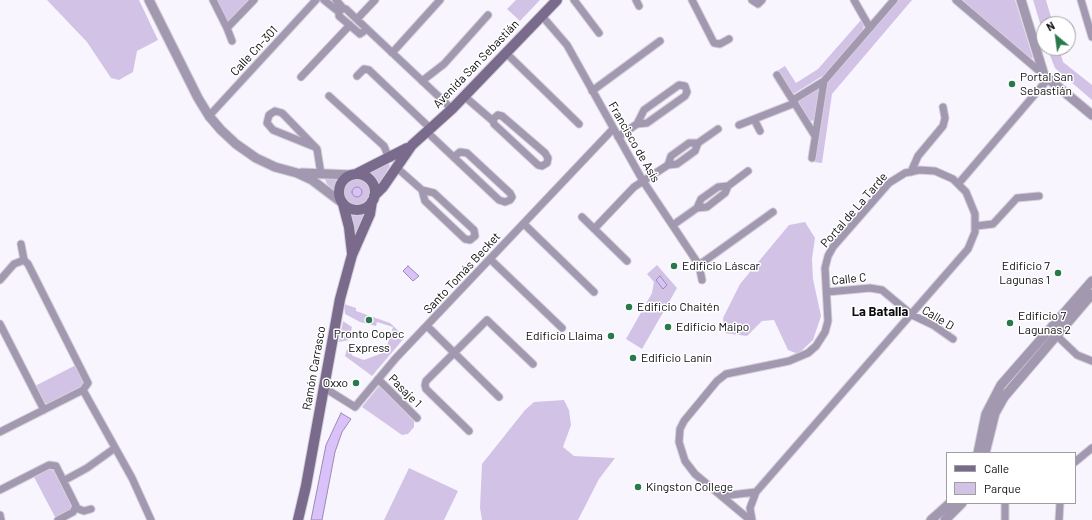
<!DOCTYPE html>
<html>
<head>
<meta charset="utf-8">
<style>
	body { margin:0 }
	#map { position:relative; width:1092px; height:520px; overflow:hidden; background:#f8f5fe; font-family:Barlow,sans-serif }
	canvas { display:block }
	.legend { position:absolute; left:946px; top:452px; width:130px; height:52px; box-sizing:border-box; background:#fff; border:1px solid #9e9d9f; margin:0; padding:5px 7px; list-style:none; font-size:12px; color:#0c0b0e }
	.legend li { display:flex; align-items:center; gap:8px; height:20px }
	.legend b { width:20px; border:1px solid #9e9d9f }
	.north { position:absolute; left:1036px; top:16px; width:40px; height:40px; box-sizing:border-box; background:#fff; border:1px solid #9e9d9f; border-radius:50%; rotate:331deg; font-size:11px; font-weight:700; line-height:16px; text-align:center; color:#0c0b0e }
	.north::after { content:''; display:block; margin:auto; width:14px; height:18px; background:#297a4b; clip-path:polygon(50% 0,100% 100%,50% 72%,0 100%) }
</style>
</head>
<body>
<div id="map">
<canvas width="1092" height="520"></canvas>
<ul class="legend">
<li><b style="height:5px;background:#7a6b8d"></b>Calle</li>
<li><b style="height:11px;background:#d2c3e6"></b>Parque</li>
</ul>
<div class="north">N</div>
</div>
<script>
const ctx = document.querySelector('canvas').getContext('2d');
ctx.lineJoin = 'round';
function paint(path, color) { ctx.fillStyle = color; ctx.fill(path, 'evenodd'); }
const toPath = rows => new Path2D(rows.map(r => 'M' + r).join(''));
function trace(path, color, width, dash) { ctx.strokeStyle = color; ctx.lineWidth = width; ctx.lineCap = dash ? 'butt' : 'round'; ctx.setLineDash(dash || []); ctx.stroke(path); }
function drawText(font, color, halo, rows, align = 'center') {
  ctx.font = font + ' Barlow,sans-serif'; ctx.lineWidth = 3; ctx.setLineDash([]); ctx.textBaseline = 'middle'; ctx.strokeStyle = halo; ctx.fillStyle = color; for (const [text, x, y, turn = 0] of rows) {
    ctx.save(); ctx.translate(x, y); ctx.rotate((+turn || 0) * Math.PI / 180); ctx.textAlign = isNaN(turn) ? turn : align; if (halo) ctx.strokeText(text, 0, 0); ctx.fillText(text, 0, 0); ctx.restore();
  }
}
paint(toPath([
	[47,0,139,0,158,40,137,51,133,72,119,80,111,78,87,42],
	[216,0,250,0,228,22],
	[516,0,540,0,520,21,507,9],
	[899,0,912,0,832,94,822,163,814,162,825,84],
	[963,0,1015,0,1033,58,1029,59],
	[1033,0,1046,0,1053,24,1044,24,1044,36],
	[861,20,864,26,862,31,824,75,795,93,791,94,777,71,785,66,796,83,818,69],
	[1047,48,1059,48,1063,62,1092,85,1092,100,1055,68],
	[820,86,815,119,810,122,798,101],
	[388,163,390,165,379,186,374,177,368,171],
	[324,177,340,177,335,182,334,190,327,184],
	'343 192a14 14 0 1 1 28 0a14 14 0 1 1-28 0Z',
	[350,214,355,216,364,214,355,238],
	[805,222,815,238,812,259,813,279,821,316,813,340,798,354,788,350,774,320,762,321,747,336,725,333,723,318,740,284,789,225],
	[657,265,677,288,642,349,626,339,652,293,654,282,647,274],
	[344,304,356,308,356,311,390,323,405,337,372,376,345,356,347,349,353,356,364,360,385,352,393,327,377,322,376,326,360,322,345,314],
	[343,321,352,327,349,340,339,342],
	[76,365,86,384,47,404,43,401,35,386],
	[379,386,414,421,414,427,408,434,402,435,362,407],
	[564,400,569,410,571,425,563,447,574,456,615,458,599,479,578,520,482,520,480,508,482,464,525,410,534,402],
	[409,468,458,491,444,520,384,520],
	[49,469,54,471,71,505,70,510,55,517,34,477]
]), '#d2c3e6');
const water = toPath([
	'352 192a5 5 0 1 1 10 0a5 5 0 1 1-10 0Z',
	[408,266,419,276,413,281,403,271,408,266],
	[660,276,667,285,663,289,656,280,660,276],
	[341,413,351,419,342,432,335,452,322,520,311,520,326,445,341,413]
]);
paint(water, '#d9c1fa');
trace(water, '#9c8ab3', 1);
const minor = toPath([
	[213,0,227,28,232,41],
	[324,0,339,12],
	[336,0,343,8],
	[574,0,599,33],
	[636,0,639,6],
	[692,0,714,43,720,44,729,39],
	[752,0,758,4,762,0],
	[854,0,870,28],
	[956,0,1044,75],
	[1081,0,1092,37],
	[542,16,567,45,643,181,699,265,702,280],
	[357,19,375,0],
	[227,28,254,0],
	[367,29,360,34,339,16,339,12,343,8,346,9,367,29,452,109],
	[392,53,440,0],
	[506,53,579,124],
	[777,75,815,136],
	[357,76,364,69,369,70,431,129],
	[301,77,350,25],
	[422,81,444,64,488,15],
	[592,91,660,41],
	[329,96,384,146,389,158],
	[464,96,493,121],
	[793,100,824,81,894,0],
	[498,115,502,116,545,153,548,158,547,163,542,166,538,165,494,124,493,119,498,115],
	[209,116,316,0],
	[754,119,760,131],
	[739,125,795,103],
	[427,132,499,200,505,202,510,200,512,197,510,193,467,153,460,152,455,156],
	[618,137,637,124,647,123,685,96,687,92,685,86,679,85,644,110,637,124],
	[315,147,273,130,267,123,269,115,275,111,282,113,285,116,315,147,317,149,321,174],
	[812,158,824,81],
	[668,165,677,164,695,151,698,143],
	[396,167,422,190,434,193,474,230,475,236,470,240,465,239,425,201,422,190],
	[911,172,918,156,943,126,945,118,943,107],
	[959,183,1048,79],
	[697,208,707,207,725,193,728,186],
	[582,217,627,261],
	[524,224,594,292],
	[673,225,697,208,701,199,718,187,728,186,748,171],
	[976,226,993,224,1017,198,1039,196],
	[594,229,634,187,668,165,671,156,689,143,698,143,718,129],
	[490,259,562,328],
	[699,265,773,212],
	[0,280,14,264,24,260],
	[827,292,870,288,882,290,912,315,933,325,953,339],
	[0,324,44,410],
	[427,326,499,397],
	[1053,332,1077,355,1092,361],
	[378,379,417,418],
	[323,387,355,407,395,359,613,129],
	[83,390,132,478,151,520],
	[469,431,426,389,425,385,426,381,487,320,533,364],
	[0,432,83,390,88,383,28,264,24,260,21,244],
	[1075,462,1092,448],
	[65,480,87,468,115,448],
	[0,490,49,465,56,466,76,506,73,512,58,520],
	[722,496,756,492],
	[76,508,84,511,91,509],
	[0,515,1,520],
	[750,520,695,474,685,461,679,442,680,429,684,421,717,381,726,374,789,361,808,353,816,346,825,332,828,321,825,268,828,256,833,247,889,183,905,173,919,170,935,171,953,179,966,192,975,214,975,232,968,249,756,492,750,508,752,520],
	[1005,520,1005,503],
	[1059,520,1060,503]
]);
const tertiary = toPath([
	[149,0,198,98,209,116,221,130,236,144,256,158,275,167,297,173,312,180,341,202],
	[1021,0,1044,75,1092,115],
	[302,173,353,175],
	[978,453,986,414,1001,385,1092,281],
	[985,453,995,413,1004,397,1092,294],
	[931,520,950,503],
	[945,520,962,503]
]);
const secondary = toPath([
	[356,174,407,148],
	'339 192a18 18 0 1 1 36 0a18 18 0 1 1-36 0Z',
	[374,196,383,187,412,145,452,109,557,0],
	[343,204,349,227,352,253],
	[298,520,306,486,340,299,352,255,370,214,372,201]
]);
trace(minor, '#d2d0d8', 9);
trace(tertiary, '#d2d0d8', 11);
trace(secondary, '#d2d0d8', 12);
trace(minor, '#a298b0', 7);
trace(tertiary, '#a298b0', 9);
trace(secondary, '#7a6b8d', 10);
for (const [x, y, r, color] of [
	[1012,84,4,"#297a4b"],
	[674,266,4,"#297a4b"],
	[1058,273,4,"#297a4b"],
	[629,307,4,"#297a4b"],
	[369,320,4,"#297a4b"],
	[1010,323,4,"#297a4b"],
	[668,327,4,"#297a4b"],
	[611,336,4,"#297a4b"],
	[633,358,4,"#297a4b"],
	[356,383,4,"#297a4b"],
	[638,487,4,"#297a4b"]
]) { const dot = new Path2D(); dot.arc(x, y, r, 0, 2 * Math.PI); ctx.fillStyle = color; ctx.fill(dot); trace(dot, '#fff', 1.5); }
drawText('12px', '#0c0b0e', '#fff', [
	["Calle Cn-301",254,51,-47],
	["Avenida San Sebastián",476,64,-46],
	["Francisco de Asís",634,142,60],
	["Portal de La Tarde",854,210,-49],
	["Santo Tomás Becket",462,273,-47],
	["Calle C",849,279,-6],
	["Calle D",938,318,31],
	["Ramón Carrasco",314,368,-80],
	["Pasaje 1",405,391,45]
]);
drawText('12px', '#0c0b0e', '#fff', [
	["Portal San",1020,77],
	["Sebastián",1020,91],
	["Edificio Láscar",682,266],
	["Edificio 7",1050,266,"right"],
	["Lagunas 1",1050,280,"right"],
	["Edificio Chaitén",637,307],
	["Edificio 7",1018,316],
	["Lagunas 2",1018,330],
	["Edificio Maipo",676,327],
	["Pronto Copec",369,334,"center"],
	["Express",369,348,"center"],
	["Edificio Llaima",603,336,"right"],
	["Edificio Lanín",641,358],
	["Oxxo",348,383,"right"],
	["Kingston College",646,487]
], 'left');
drawText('bold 13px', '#0c0b0e', '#fff', [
	["La Batalla",880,312]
]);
</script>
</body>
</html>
